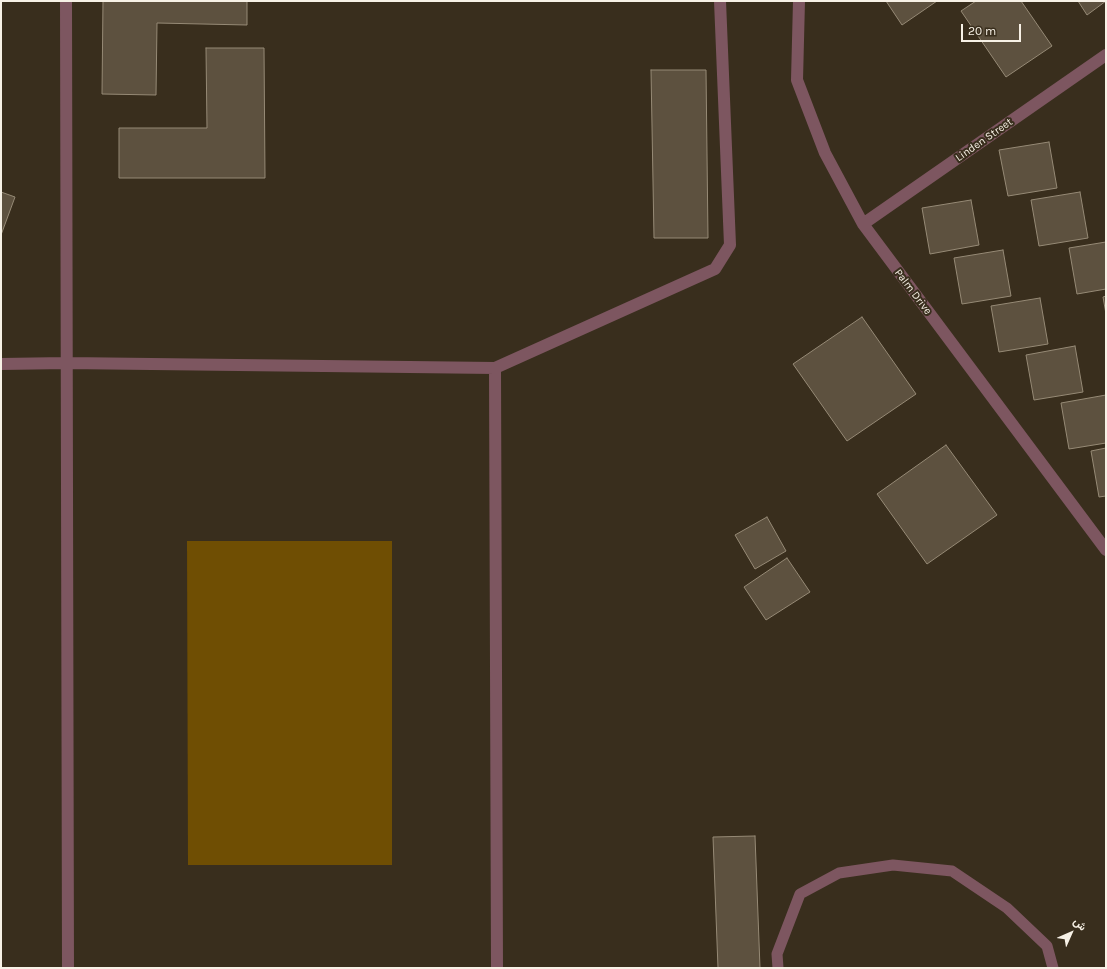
<!DOCTYPE html>
<html>
<head>
<meta charset="utf-8">
<style>
	body { margin:0 }
	#map { position:relative; width:1107px; height:969px; overflow:hidden; background:#392e1d; font-family:Karla,Vazirmatn,sans-serif }
	canvas { display:block }
	.frame { position:absolute; inset:0; border:2px solid #f7f1e6; pointer-events:none }
	.north { position:absolute; left:1051px; top:913px; width:40px; height:40px; -webkit-text-stroke:3px #392e1d; paint-order:stroke; rotate:45deg; font-size:11px; font-weight:700; line-height:16px; text-align:center; color:#f7f1e6 }
	.north::after { content:''; display:block; margin:auto; width:14px; height:18px; background:#f7f1e6; clip-path:polygon(50% 0,100% 100%,50% 72%,0 100%) }
	.scale { position:absolute; left:961px; top:24px; width:60px; height:18px; box-sizing:border-box; border:2px solid #f7f1e6; border-top:0; padding-left:5px; font-size:12px; line-height:14px; white-space:nowrap; color:#f7f1e6; -webkit-text-stroke:3px #392e1d; paint-order:stroke }
</style>
</head>
<body>
<div id="map">
<canvas width="1107" height="969"></canvas>
<div class="frame"></div>
<div class="north">ش</div>
<div class="scale">20 m</div>
</div>
<script>
const ctx = document.querySelector('canvas').getContext('2d');
ctx.lineJoin = 'round';
function paint(path, color) { ctx.fillStyle = color; ctx.fill(path, 'evenodd'); }
const toPath = rows => new Path2D(rows.map(r => 'M' + r).join(''));
function trace(path, color, width, dash) { ctx.strokeStyle = color; ctx.lineWidth = width; ctx.lineCap = dash ? 'butt' : 'round'; ctx.setLineDash(dash || []); ctx.stroke(path); }
function drawText(font, color, halo, rows, align = 'center') {
  ctx.font = font + ' Karla,sans-serif'; ctx.lineWidth = 4; ctx.setLineDash([]); ctx.textBaseline = 'middle'; ctx.strokeStyle = halo; ctx.fillStyle = color; for (const [text, x, y, turn = 0] of rows) {
    ctx.save(); ctx.translate(x, y); ctx.rotate((+turn || 0) * Math.PI / 180); ctx.textAlign = isNaN(turn) ? turn : align; if (halo) ctx.strokeText(text, 0, 0); ctx.fillText(text, 0, 0); ctx.restore();
  }
}
paint(toPath([
	[187,541,392,541,392,865,188,865]
]), '#6f4e03');
const building = toPath([
	[103,1,247,1,247,25,157,23,156,95,102,94,103,1],
	[886,1,937,1,902,25,886,1],
	[976,1,1021,1,1052,46,1006,77,961,11,976,1],
	[1078,1,1106,1,1087,15,1078,1],
	[206,48,264,48,265,178,119,178,119,128,207,128,206,48],
	[651,70,706,70,708,238,654,238,651,70],
	[1049,142,1057,188,1008,196,999,150,1049,142],
	[1,192,15,197,1,235,1,192],
	[1080,192,1088,238,1039,246,1031,200,1080,192],
	[971,200,979,245,930,254,922,208,971,200],
	[1106,242,1106,289,1077,294,1069,248,1106,242],
	[1003,250,1011,296,962,304,954,258,1003,250],
	[1106,296,1106,314,1103,297,1106,296],
	[1040,298,1048,344,999,352,991,306,1040,298],
	[862,317,916,394,847,441,793,364,862,317],
	[1075,346,1083,392,1034,400,1026,355,1075,346],
	[1106,395,1106,443,1069,449,1061,403,1106,395],
	[946,445,997,515,927,564,877,494,946,445],
	[1106,448,1106,496,1099,497,1091,451,1106,448],
	[767,517,786,551,755,569,735,535,767,517],
	[787,558,810,592,766,620,744,587,787,558],
	[755,836,760,968,718,968,713,837,755,836]
]);
paint(building, '#5d513f');
trace(building, '#968a76', 1);
trace(toPath([
	[778,968,777,954,800,894,839,873,893,865,952,871,1007,908,1047,946,1053,968]
]), '#7d5660', 11);
trace(toPath([
	[66,1,68,968],
	[799,1,797,80,825,153,863,224,1106,550],
	[863,224,1106,55],
	[1,364,66,363,495,368,715,269,730,245,720,1],
	[495,368,497,968]
]), '#7d5660', 12);
drawText('11px', '#f7f1e6', '#392e1d', [
	["Linden Street",984,140,-35],
	["Palm Drive",913,292,53]
]);
</script>
</body>
</html>
